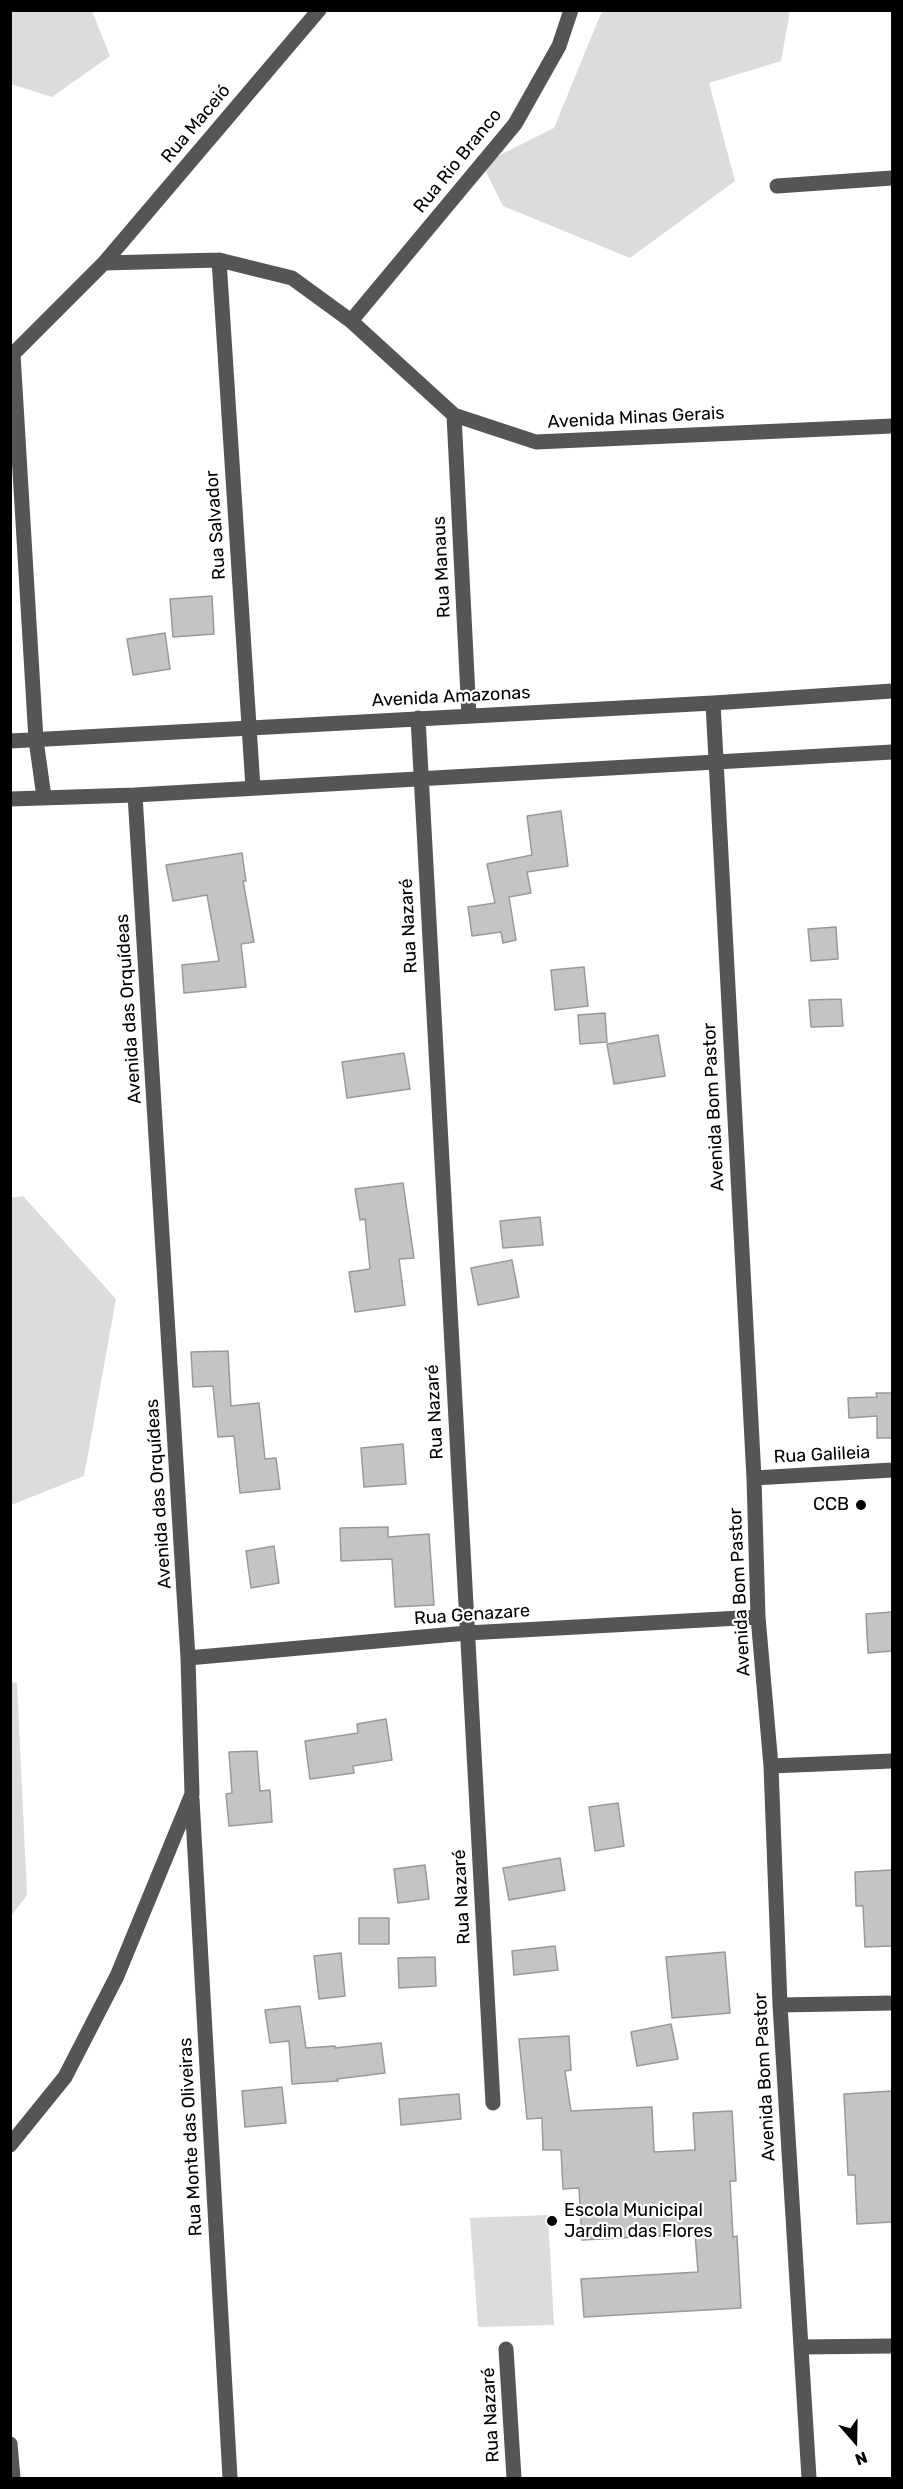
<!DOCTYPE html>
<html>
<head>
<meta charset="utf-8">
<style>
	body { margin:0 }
	#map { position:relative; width:903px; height:2489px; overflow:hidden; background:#fff; font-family:Rubik,sans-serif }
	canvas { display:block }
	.frame { position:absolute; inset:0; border:12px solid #000; pointer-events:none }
	.north { position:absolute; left:825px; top:2411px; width:60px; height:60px; -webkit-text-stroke:4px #fff; paint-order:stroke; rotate:160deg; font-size:16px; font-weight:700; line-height:24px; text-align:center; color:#000 }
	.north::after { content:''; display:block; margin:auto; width:21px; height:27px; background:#000; clip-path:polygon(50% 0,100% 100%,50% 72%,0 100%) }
</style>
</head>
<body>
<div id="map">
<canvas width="903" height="2489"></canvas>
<div class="frame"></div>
<div class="north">N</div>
</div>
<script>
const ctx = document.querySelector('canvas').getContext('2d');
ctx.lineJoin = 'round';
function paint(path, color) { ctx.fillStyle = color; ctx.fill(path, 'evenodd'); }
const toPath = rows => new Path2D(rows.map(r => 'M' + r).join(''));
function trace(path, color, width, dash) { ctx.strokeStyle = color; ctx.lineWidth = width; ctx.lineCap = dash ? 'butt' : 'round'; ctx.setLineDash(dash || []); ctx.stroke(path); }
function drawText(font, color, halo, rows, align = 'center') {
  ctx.font = font + ' Rubik,sans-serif'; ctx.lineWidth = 4.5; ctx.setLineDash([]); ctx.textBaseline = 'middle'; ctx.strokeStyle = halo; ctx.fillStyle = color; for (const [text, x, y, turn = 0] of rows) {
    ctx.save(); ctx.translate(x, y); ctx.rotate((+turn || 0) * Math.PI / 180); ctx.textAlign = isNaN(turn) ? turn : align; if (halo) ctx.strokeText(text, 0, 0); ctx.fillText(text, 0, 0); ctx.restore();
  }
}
paint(toPath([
	[10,11,92,11,110,56,52,97,11,84],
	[602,11,790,11,781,61,709,83,735,181,630,258,503,206,482,164,554,128],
	[23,1196,116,1299,84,1476,11,1505,10,1198],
	[11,1682,17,1683,27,1895,11,1916],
	[548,2215,554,2325,478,2327,470,2218]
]), '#dcdcdc');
const building = toPath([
	[212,596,214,634,173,637,170,599,212,596],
	[165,633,170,669,133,675,127,639,165,633],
	[561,811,568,866,527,872,531,893,509,897,516,940,503,943,501,932,472,936,468,907,495,903,487,864,532,855,527,816,561,811],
	[242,853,246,881,243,881,254,942,241,944,246,987,184,993,182,965,219,961,207,895,173,901,166,865,242,853],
	[836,927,838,959,811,961,808,929,836,927],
	[584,967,588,1006,555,1010,551,970,584,967],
	[841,999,843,1026,811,1027,809,1000,841,999],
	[605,1013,607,1042,580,1044,578,1015,605,1013],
	[658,1035,665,1076,614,1084,607,1044,658,1035],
	[404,1053,410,1089,347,1098,342,1062,404,1053],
	[403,1183,414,1258,399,1259,405,1305,355,1312,349,1272,370,1269,365,1219,360,1220,355,1189,403,1183],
	[540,1217,543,1245,503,1248,500,1221,540,1217],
	[512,1260,519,1297,478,1305,471,1268,512,1260],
	[228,1351,231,1406,259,1403,265,1459,276,1458,280,1489,240,1493,234,1436,218,1437,213,1386,193,1387,191,1352,228,1351],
	[876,1393,892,1393,892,1438,877,1438,877,1416,849,1418,848,1398,877,1397,876,1393],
	[403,1444,406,1484,364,1487,361,1448,403,1444],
	[388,1527,388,1537,429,1534,434,1605,395,1607,392,1559,341,1561,340,1528,388,1527],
	[274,1546,279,1583,251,1588,246,1551,274,1546],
	[892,1612,892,1651,868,1653,866,1614,892,1612],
	[386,1719,392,1760,353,1766,354,1773,310,1779,305,1741,358,1733,357,1724,386,1719],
	[257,1751,260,1791,270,1790,272,1822,229,1826,226,1794,232,1793,229,1752,257,1751],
	[618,1803,624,1846,595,1851,589,1807,618,1803],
	[560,1858,565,1890,509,1900,503,1868,560,1858],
	[425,1865,429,1899,398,1903,394,1869,425,1865],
	[892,1870,892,1946,865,1947,863,1906,856,1906,855,1872,892,1870],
	[359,1918,389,1918,389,1944,359,1944,359,1918],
	[555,1946,558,1970,514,1975,512,1951,555,1946],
	[725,1952,730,2013,672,2018,666,1957,725,1952],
	[341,1953,345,1996,319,1999,314,1956,341,1953],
	[435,1957,436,1986,399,1988,398,1958,435,1957],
	[300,2006,306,2048,335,2046,335,2048,381,2043,385,2073,337,2079,338,2081,292,2084,289,2041,270,2043,265,2010,300,2006],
	[671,2024,678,2059,637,2066,631,2032,671,2024],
	[569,2036,571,2070,565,2071,571,2111,652,2107,654,2152,695,2150,693,2113,732,2111,736,2181,730,2181,733,2237,737,2236,741,2308,584,2317,581,2279,698,2272,695,2234,582,2240,579,2188,563,2189,561,2150,543,2150,542,2118,527,2119,519,2039,569,2036],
	[282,2087,286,2123,245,2127,242,2091,282,2087],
	[892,2091,892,2222,857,2224,855,2175,848,2175,844,2094,892,2091],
	[459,2094,461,2119,401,2125,399,2099,459,2094]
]);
paint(building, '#c4c4c4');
trace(building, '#999', 1.5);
trace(toPath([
	[777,186,892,178],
	[219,260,253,788],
	[104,263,219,260,292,278,351,321,454,415,536,442,892,426],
	[351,321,515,124,559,46,571,10],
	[13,354,36,740,44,797],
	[10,357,104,263,319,10],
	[454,415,469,716],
	[713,703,754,1478,758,1617,771,1766,780,2005,809,2478],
	[418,718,493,2103],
	[10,741,713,703,892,691],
	[10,799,135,795,892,752],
	[754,1478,892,1470],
	[188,1658,467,1633,758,1617],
	[771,1766,892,1761],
	[192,1799,230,2478],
	[780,2005,892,2003],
	[10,2145,65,2077,117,1976,192,1794,188,1658,135,795],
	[801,2347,892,2346],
	[506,2349,514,2478],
	[10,2444,13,2478]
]), '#555', 15);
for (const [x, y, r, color] of [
	[861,1505,6,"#000"],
	[552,2221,6,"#000"]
]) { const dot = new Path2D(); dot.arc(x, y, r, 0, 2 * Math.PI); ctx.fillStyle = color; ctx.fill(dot); trace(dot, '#fff', 2); }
drawText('18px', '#000', '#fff', [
	["Rua Maceió",196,124,-50],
	["Rua Rio Branco",458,161,-51],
	["Avenida Minas Gerais",636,418,-3],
	["Rua Salvador",216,525,-94],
	["Rua Manaus",442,567,-93],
	["Avenida Amazonas",451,697,-3],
	["Rua Nazaré",409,926,-93],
	["Avenida das Orquídeas",129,1009,-94],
	["Avenida Bom Pastor",714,1107,-93],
	["Rua Nazaré",435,1412,-93],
	["Rua Galileia",822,1455,-3],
	["Avenida das Orquídeas",159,1494,-94],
	["Avenida Bom Pastor",740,1592,-93],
	["Rua Genazare",472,1615,-4],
	["Rua Nazaré",462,1897,-93],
	["Avenida Bom Pastor",765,2077,-93],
	["Rua Monte das Oliveiras",191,2137,-93],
	["Rua Nazaré",491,2415,-93]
]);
drawText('18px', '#000', '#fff', [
	["CCB",849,1505],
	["Escola Municipal",564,2211,"left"],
	["Jardim das Flores",564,2232,"left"]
], 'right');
</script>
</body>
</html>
